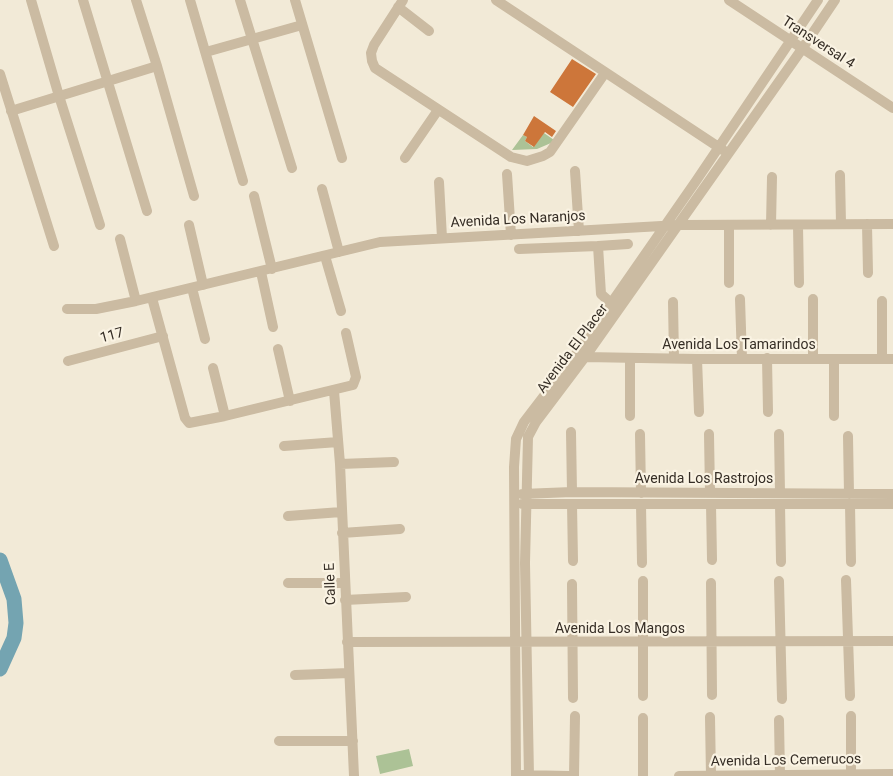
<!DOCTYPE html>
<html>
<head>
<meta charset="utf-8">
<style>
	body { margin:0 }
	canvas { display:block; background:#f2ead7 }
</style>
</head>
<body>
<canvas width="893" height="776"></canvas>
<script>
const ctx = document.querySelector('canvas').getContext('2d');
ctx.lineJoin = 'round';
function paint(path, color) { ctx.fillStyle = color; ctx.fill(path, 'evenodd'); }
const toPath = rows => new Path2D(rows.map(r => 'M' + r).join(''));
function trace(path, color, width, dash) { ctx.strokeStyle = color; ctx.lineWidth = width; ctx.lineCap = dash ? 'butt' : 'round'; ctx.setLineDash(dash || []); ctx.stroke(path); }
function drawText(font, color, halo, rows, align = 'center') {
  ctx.font = font + ' Roboto,sans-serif'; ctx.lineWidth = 4.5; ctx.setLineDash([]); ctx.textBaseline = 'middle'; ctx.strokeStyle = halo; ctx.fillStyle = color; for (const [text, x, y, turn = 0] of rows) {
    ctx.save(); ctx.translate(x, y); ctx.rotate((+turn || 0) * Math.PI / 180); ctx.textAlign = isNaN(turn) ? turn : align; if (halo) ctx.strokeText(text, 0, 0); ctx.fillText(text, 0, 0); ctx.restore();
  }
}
paint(toPath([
	[544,133,554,140,551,143,537,149,512,150,523,135,527,137,525,141,533,147],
	[409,749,413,766,380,774,376,756]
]), '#acc296');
trace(toPath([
	[0,560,14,599,16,623,14,638,0,669]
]), '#74a4b1', 15);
paint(toPath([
	[572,59,596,74,573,107,550,92],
	[534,116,556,131,552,137,545,132,534,147,525,141,527,137,523,135]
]), '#cd763a');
trace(toPath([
	[31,0,59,96,100,225],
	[83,0,147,211],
	[136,0,157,66,194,196],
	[190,0,243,181],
	[240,0,292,168],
	[295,0,342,158],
	[403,0,374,45,371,53,372,61,375,68,511,157,527,161,543,156,550,152,605,73],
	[496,0,723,150],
	[729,0,893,108],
	[398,7,429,31],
	[206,52,302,25],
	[0,74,54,246],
	[11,111,157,66],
	[405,158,438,110],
	[575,171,579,231],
	[507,174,511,235],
	[840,175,841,224],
	[439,182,442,238],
	[322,189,339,252],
	[254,196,272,269],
	[867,224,868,273],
	[189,225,203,285],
	[729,225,729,283],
	[771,225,772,177],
	[798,225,799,283],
	[120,239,136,301],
	[598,246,628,244],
	[519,249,598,246,601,294,611,303],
	[325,256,341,311],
	[261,272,273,327],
	[192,288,205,339],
	[152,298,185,418,189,423,225,416,353,385,356,377,346,333],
	[740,299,742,359],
	[813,299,813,359],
	[882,301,882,359],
	[673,302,674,358],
	[67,309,96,309,136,301,380,242,679,225,893,224],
	[278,349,290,401],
	[585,357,697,359,893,359],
	[767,358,768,412],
	[630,359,630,416],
	[697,359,699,412],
	[834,359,834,416],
	[68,361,163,336],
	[213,368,225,416],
	[334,391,340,464,354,776],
	[571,432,572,492],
	[640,434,641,493],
	[709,434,710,493],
	[779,434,780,493],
	[848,436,849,494],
	[284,446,338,442],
	[340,464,394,462],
	[522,494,572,492,893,494],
	[522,504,893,504],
	[572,504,573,561],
	[641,504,642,563],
	[711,504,712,560],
	[780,504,781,562],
	[850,504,851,562],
	[288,516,341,512],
	[342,533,400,529],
	[846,580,850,696],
	[779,581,782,699],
	[288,583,345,583],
	[711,583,712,695],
	[572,584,573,698],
	[345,600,406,597],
	[347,642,893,641],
	[295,675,349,673],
	[643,696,643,581],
	[710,717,711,776],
	[779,720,780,776],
	[279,741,353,741],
	[522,775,569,776],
	[516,776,514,467,516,439,524,422,573,358,696,181,818,0],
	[529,776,525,563,528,437,536,422,585,357,802,49,835,0],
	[574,776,575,716],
	[643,776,643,718],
	[679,776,893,774],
	[851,776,851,716]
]), '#cbbba2', 10);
drawText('14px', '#352d25', '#faf3e3', [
	["Transversal 4",818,43,33],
	["Avenida Los Naranjos",518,220,-3],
	["117",112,336,-15],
	["Avenida Los Tamarindos",739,345],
	["Avenida El Placer",573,349,-53],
	["Avenida Los Rastrojos",704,479],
	["Calle E",331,584,-92],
	["Avenida Los Mangos",620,629],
	["Avenida Los Cemerucos",786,761,-1]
]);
</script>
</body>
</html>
